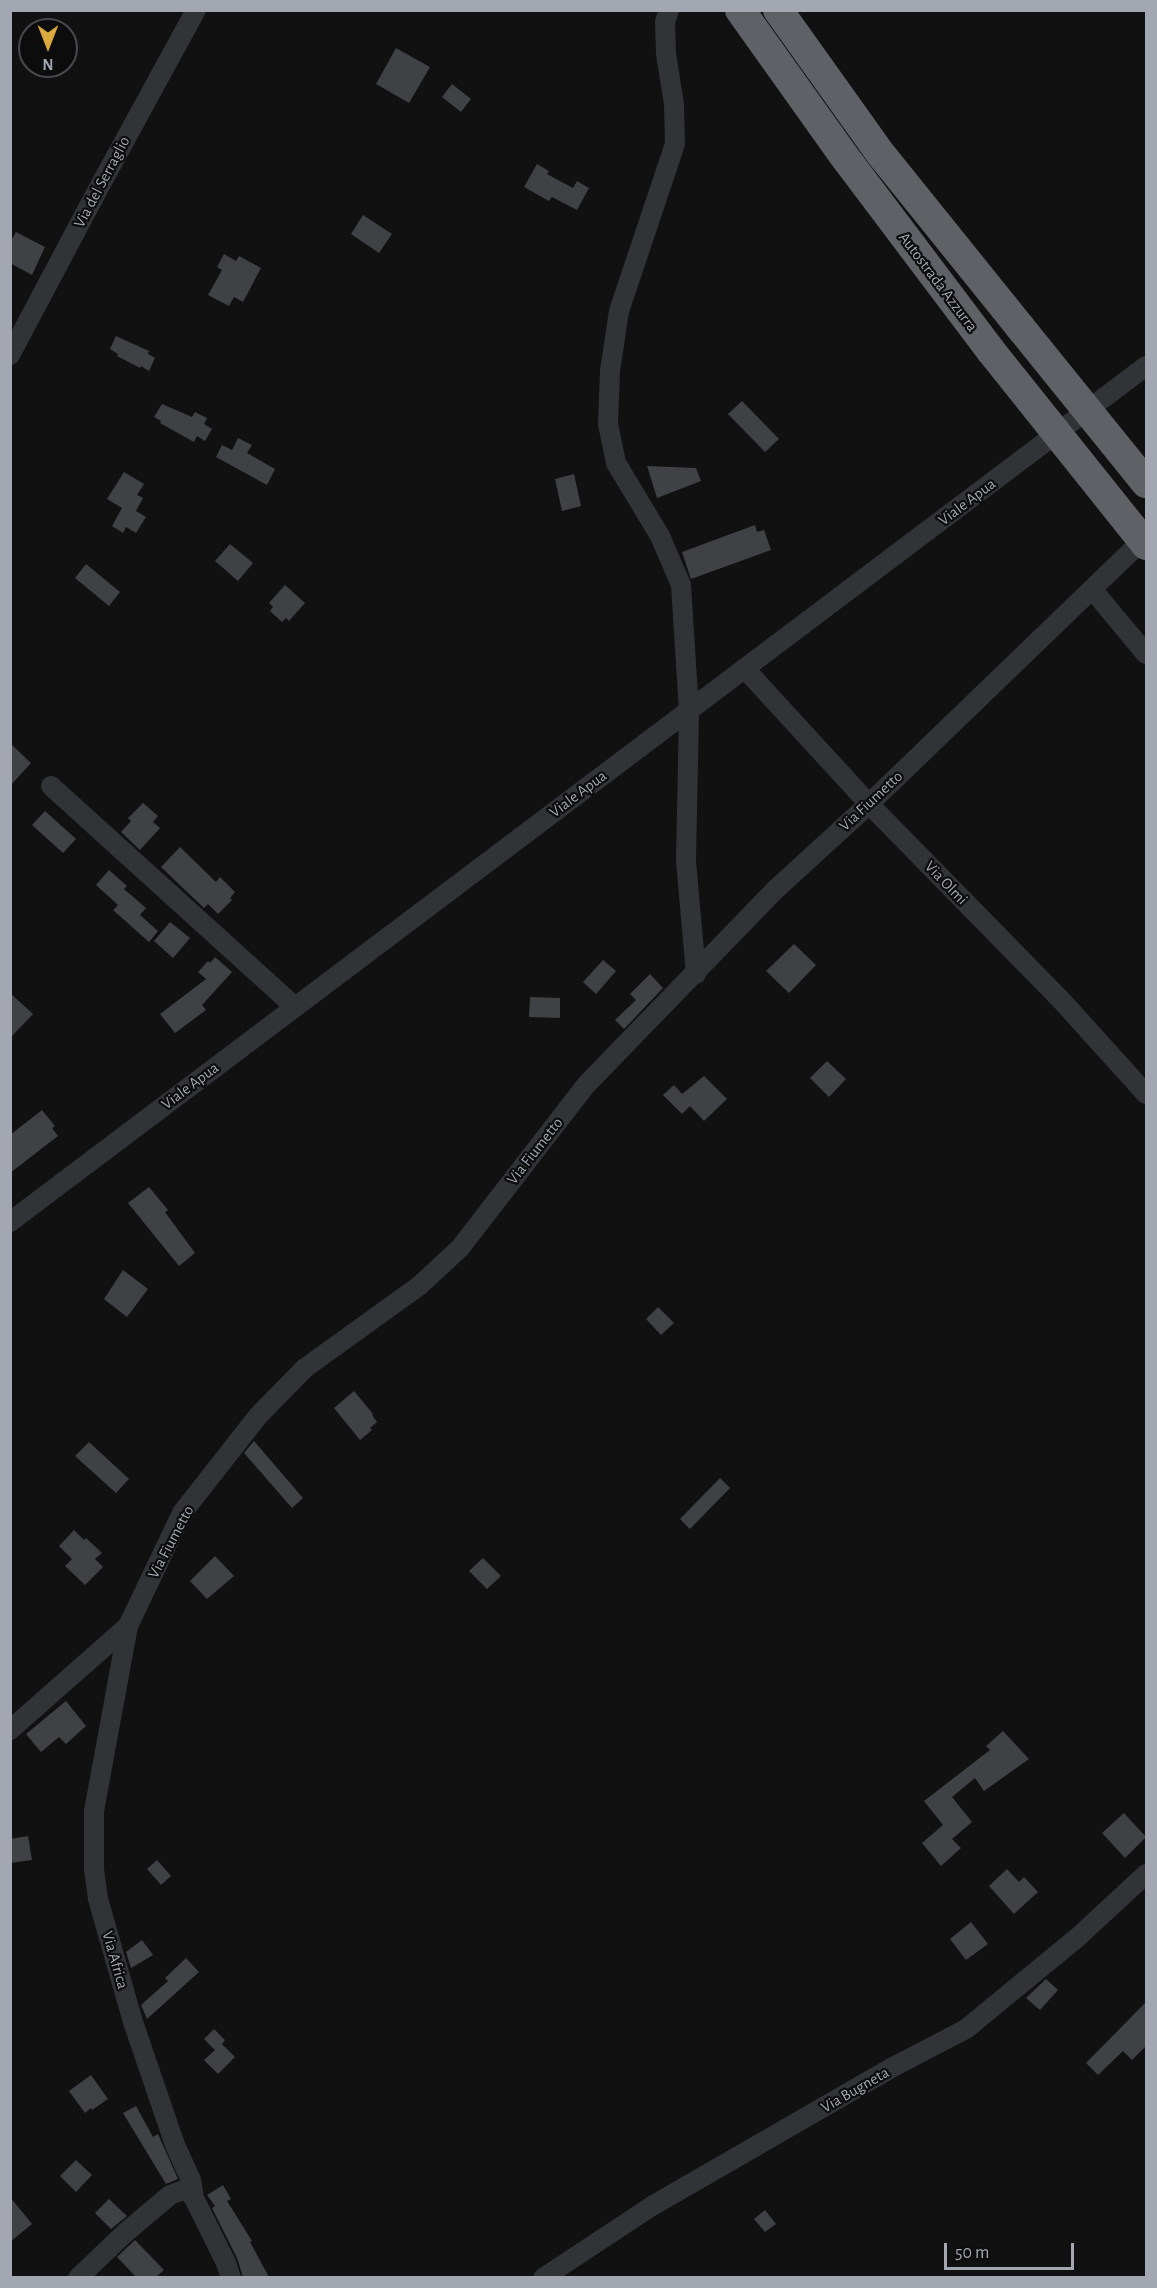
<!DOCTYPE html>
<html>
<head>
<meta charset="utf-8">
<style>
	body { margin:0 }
	#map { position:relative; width:1157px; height:2288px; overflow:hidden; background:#111112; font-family:"Alegreya Sans",sans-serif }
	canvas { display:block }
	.frame { position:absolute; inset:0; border:12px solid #a3a7b1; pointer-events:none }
	.north { position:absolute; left:18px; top:18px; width:60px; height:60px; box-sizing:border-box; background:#0c0c0d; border:2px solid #484a4f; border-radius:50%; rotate:180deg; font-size:16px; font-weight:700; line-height:24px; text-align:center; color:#a3a7b1 }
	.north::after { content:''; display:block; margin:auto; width:21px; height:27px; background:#dba93f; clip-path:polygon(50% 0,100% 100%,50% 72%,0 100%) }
	.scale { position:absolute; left:944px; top:2243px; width:130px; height:27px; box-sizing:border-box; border:3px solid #a3a7b1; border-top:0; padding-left:8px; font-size:18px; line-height:21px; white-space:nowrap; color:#a3a7b1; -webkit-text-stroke:4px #0c0c0d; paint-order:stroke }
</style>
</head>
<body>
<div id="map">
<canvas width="1157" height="2288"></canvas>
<div class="frame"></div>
<div class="north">N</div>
<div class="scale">50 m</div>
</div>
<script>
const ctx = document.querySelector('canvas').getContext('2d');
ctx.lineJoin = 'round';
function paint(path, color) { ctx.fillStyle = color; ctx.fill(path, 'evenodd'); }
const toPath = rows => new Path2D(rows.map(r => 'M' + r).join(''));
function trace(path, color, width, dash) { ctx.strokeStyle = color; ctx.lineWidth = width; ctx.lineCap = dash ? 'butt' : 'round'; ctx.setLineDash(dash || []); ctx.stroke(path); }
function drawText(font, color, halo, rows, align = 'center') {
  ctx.font = font + ' "Alegreya Sans",sans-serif'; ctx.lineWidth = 4.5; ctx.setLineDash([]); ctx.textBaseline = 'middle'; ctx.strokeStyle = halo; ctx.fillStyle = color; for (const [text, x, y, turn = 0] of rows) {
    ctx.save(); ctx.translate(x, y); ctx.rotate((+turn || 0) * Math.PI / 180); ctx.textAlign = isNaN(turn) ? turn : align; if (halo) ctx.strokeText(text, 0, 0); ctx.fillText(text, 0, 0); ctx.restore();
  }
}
paint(toPath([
	[396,48,430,67,409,103,376,84],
	[452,84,471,99,461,112,442,97],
	[537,164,549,171,547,174,573,188,577,181,589,188,577,210,552,197,549,201,524,187],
	[363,215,392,234,379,253,351,234],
	[16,232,45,247,32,275,10,263,10,242],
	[224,254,236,261,239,256,261,268,243,302,234,297,229,306,208,295,222,270,217,267],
	[116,336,149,351,148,354,155,358,149,371,141,366,140,368,117,356,118,354,110,349],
	[742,401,779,439,765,452,728,414],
	[162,404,192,417,195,412,207,418,204,424,212,429,205,441,197,436,194,442,160,423,161,421,154,417],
	[238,438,252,445,247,453,275,469,267,485,216,457,222,445,232,450],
	[647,466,696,468,701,481,657,498],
	[124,472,144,484,137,495,143,498,136,511,146,517,136,533,126,527,123,533,112,526,122,508,107,499],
	[574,474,581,506,562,511,555,479],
	[755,525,757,532,764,530,771,550,691,579,682,552],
	[230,544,253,563,238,581,215,561],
	[86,564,120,592,109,606,75,578],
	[285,585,305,603,289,621,286,618,282,622,270,611,273,607,269,603],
	[10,743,31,763,10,786],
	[143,803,158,816,153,822,160,828,140,850,121,832,131,821,128,818],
	[45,811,76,839,63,853,32,825],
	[180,847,216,882,220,877,235,892,230,898,232,900,218,914,208,904,204,908,161,867],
	[109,870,127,886,124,889,146,908,140,915,158,931,149,942,113,910,118,905,96,885],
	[170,922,190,938,173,958,154,941],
	[794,944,816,965,789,993,766,971],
	[215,957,232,972,202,1005,206,1010,175,1033,160,1014,206,979,198,972,208,961,210,963],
	[603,960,616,971,596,994,583,982],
	[650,974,663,988,624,1029,615,1020,636,1000,630,994],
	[10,993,33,1014,10,1038],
	[530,997,560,998,560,1018,529,1017],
	[827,1061,846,1079,829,1097,810,1078],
	[704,1076,727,1099,704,1121,690,1106,682,1114,663,1095,674,1085,682,1094],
	[42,1110,55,1126,52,1128,58,1136,10,1173,10,1135],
	[149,1187,168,1210,165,1212,195,1253,179,1266,128,1203],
	[123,1270,148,1289,127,1317,104,1299],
	[658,1307,674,1323,661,1335,646,1319],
	[354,1391,373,1414,372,1415,377,1422,370,1428,372,1430,360,1440,334,1408],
	[254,1441,303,1498,292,1508,244,1453],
	[89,1442,129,1479,116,1493,75,1456],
	[720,1478,730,1488,690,1529,680,1519],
	[74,1530,84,1540,86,1538,102,1553,95,1559,103,1567,85,1585,65,1566,72,1559,59,1546],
	[215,1556,234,1576,207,1599,190,1581],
	[483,1558,501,1576,487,1589,469,1571],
	[66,1701,86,1726,66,1744,59,1737,41,1752,26,1734],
	[1003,1731,1029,1759,984,1791,975,1778,952,1797,972,1822,952,1839,961,1848,941,1866,922,1843,943,1825,924,1801,990,1750,986,1746],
	[1124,1813,1146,1837,1125,1858,1102,1833],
	[28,1836,32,1860,10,1863,10,1839],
	[157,1860,171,1876,161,1885,147,1869],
	[1007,1869,1019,1882,1024,1877,1038,1892,1014,1914,989,1886],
	[971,1922,988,1944,966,1960,950,1939],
	[142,1940,153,1955,131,1968,126,1952],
	[186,1958,199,1972,147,2019,141,2005,168,1981,165,1978],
	[1046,1979,1058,1990,1040,2010,1026,1998],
	[1146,2002,1146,2046,1132,2060,1123,2051,1098,2075,1086,2063],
	[214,2029,225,2040,222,2044,235,2057,218,2074,204,2060,215,2050,204,2039],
	[91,2075,108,2099,92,2110,91,2108,85,2113,69,2091],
	[136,2106,153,2137,158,2134,178,2179,166,2184,123,2113],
	[76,2160,92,2175,76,2192,60,2176],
	[223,2185,231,2199,227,2201,252,2241,250,2242,269,2277,243,2277,237,2258,212,2208,215,2206,207,2195],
	[10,2197,32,2224,10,2242],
	[109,2199,127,2216,111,2229,95,2213],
	[765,2210,776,2224,765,2232,754,2219],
	[135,2240,164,2270,156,2277,136,2277,117,2257]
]), '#404145');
trace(toPath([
	[669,10,665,22,666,54,674,104,675,144,619,311,610,371,608,424,616,463,660,536,681,585,689,711,686,861,696,974],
	[10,355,96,193,196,10],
	[1092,589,1146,654],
	[746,670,869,804,1062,1001,1146,1094],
	[51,786,295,1007],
	[10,1222,1146,366],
	[128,1626,94,1811,94,1869,98,1899,133,2022,175,2145,191,2180,194,2198,226,2263,231,2278],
	[10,1730,128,1626,182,1513,258,1416,305,1368,419,1286,460,1248,586,1085,775,890,869,804,1146,537],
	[78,2278,125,2233,170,2195,186,2189,194,2198],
	[543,2278,652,2206,893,2067,966,2029,1078,1937,1146,1874]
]), '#323336', 20);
trace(toPath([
	[740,10,844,156,991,351],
	[778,10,880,153,1020,327]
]), '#5f6167', 30);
trace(toPath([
	[1020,327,1146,483],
	[991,351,1146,545]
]), '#5f6167', 30);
drawText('16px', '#a3a7b1', '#0c0c0d', [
	["Via del Serraglio",102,182,-62],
	["Autostrada Azzurra",938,282,53],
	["Viale Apua",967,502,-37],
	["Viale Apua",578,794,-37],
	["Via Fiumetto",871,801,-43],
	["Via Olmi",946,883,46],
	["Viale Apua",190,1086,-37],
	["Via Fiumetto",535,1151,-52],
	["Via Fiumetto",171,1542,-62],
	["Via Africa",115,1960,74],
	["Via Bugneta",855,2090,-30]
]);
</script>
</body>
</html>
